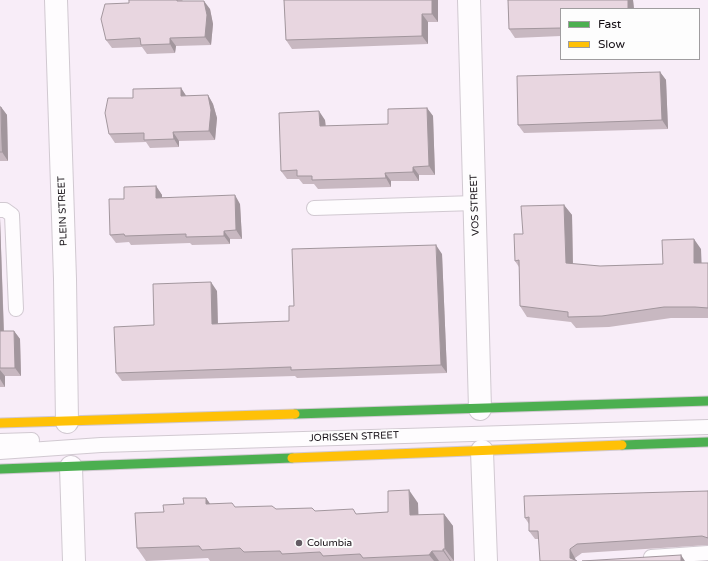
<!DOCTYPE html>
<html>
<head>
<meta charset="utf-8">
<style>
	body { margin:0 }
	#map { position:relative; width:708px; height:561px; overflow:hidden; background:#f8edf8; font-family:"Varela Round",sans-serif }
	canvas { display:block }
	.legend { position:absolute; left:560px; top:8px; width:140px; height:52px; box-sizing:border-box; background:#fdfdfd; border:1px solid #9f9d9f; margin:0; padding:5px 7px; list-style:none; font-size:12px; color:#130d13 }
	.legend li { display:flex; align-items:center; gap:8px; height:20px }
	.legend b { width:20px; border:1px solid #9f9d9f }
</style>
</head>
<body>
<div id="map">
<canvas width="708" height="561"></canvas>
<ul class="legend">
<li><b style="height:5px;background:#4caf50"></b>Fast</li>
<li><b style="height:5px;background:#ffc107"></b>Slow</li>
</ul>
</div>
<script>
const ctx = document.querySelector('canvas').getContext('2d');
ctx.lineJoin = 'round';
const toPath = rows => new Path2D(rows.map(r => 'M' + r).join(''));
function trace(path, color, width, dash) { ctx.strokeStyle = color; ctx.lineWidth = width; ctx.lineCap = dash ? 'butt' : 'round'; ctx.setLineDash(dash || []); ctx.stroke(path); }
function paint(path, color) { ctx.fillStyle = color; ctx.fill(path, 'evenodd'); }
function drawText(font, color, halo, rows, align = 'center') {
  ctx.font = font + ' "Varela Round",sans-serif'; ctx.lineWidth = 4; ctx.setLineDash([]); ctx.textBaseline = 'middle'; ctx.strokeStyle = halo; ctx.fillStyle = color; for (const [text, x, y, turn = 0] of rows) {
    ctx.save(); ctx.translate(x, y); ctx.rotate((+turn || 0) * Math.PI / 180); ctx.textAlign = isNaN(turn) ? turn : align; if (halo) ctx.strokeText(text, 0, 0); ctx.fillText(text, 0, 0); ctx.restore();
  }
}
const lane = toPath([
	[314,208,475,203],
	[0,210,5,210,12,215,16,309],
	[0,441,32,440],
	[0,452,101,445,708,427],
	[651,557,708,553]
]);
const street = toPath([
	[56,0,65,279,67,422],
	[469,0,480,409],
	[482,451,486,561],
	[71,467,74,561]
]);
const fast = toPath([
	[295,414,708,401],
	[622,445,708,442],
	[0,469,292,458]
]);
const slow = toPath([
	[0,423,295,414],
	[292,458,622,445]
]);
trace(lane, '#d1c9d1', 16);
trace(street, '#d1c9d1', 24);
trace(fast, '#d1c9d1', 11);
trace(slow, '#d1c9d1', 11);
trace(lane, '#fefcfe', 14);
trace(street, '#fefcfe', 22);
trace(fast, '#4caf50', 9);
trace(slow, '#ffc107', 9);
paint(toPath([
	[129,0,182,0,183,1,210,9,213,24,211,45,176,46,175,53,147,54,142,47,112,48,106,40,129,3],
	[284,0,438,0,438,22,428,22,428,44,292,49,286,40],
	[508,0,633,0,634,9,561,9,561,36,515,38,509,29],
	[660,72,666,80,668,129,524,133,518,125],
	[181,88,186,96,208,95,213,104,217,118,215,140,179,141,179,147,150,148,146,142,115,143,109,134,133,98],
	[0,107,1,107,7,115,8,161,0,161],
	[427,108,433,116,435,175,419,175,419,181,391,181,391,187,318,189,314,184,303,184,299,179,287,179,281,171,325,120,326,126,388,124],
	[156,186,162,195,162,197,240,204,242,239,230,239,230,244,192,245,190,243,131,245,129,242,116,243,110,235,124,199],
	[564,205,572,215,573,264,600,266,663,264,701,249,701,263,708,263,708,318,671,318,609,327,576,328,571,322,527,317,520,306,519,267,515,261],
	[0,218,4,331,14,331,20,339,21,376,5,376,5,387,0,387],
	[442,254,447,373,297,378,295,376,122,381,116,373,154,325,217,291,218,323,289,321,294,306],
	[708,491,708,545,582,553,575,558,539,539,535,539,529,531,529,524,525,518],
	[206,498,210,504,235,507,315,511,356,514,388,512,418,503,418,515,444,514,453,526,454,561,210,561,208,558,146,561,137,548,164,512,184,504]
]), '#c8b8c1');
paint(toPath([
	[432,0,438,0,438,22,432,14],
	[628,0,633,0,634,9,628,9],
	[204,1,210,9,213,24,211,45,205,37],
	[422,14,428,22,428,44,422,36],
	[170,38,176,46,175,53,170,44],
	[660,72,666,80,668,129,662,120],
	[181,88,187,97,181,96],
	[208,95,213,104,217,118,215,140,209,131],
	[1,107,7,115,8,161,2,152],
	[427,108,433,116,435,175,429,166],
	[319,111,325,120,326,135,320,126],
	[173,132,179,141,179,147,174,139],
	[413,167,419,175,419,181,413,172],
	[385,173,391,181,391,187,386,178],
	[156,186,162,195,162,206,156,198],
	[235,195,240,204,242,239,236,230],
	[564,205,572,215,573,273,566,263],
	[0,218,4,339,0,334],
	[224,231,230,239,230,244,224,236],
	[694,239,701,249,702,273,694,263],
	[436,245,442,254,447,373,441,365],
	[211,282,217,291,218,332,212,324],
	[14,331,20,339,21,376,15,368],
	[0,370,5,376,5,387,0,379],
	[409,490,418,503,419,528,410,515],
	[206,498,215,511,206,504],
	[444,514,453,526,454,561,445,549],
	[443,549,451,561,450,561,443,551],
	[570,549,575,558,576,561,570,558],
	[432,551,439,561,434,561,429,555],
	[681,555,685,561,681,561]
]), '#a2969d');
const building = toPath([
	[129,0,177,0,177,1,204,1,207,15,205,37,170,38,170,44,141,45,140,38,106,40,101,19,105,4,129,3,129,0],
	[284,0,432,0,432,14,422,14,422,36,286,40,284,0],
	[508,0,628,0,628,9,561,9,561,28,509,29,508,0],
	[660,72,662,120,518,125,517,76,660,72],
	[181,88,181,96,208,95,211,110,209,131,173,132,174,139,144,140,144,133,109,134,105,113,108,98,133,98,133,89,181,88],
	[0,107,1,107,2,152,0,152,0,107],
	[427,108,429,166,413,167,413,172,385,173,386,178,312,180,312,176,297,176,297,170,281,171,279,113,319,111,320,126,388,124,388,109,427,108],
	[156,186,156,198,235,195,236,230,224,231,224,236,186,237,186,234,125,236,124,234,110,235,109,199,124,199,124,187,156,186],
	[564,205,566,263,600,266,663,264,662,240,694,239,694,263,708,263,708,308,695,307,664,307,602,316,568,317,568,312,520,306,519,260,515,261,514,234,523,234,521,206,564,205],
	[436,245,441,365,291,370,291,367,116,373,114,327,154,325,153,284,211,282,212,324,289,321,289,306,294,306,292,249,436,245],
	[0,331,14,331,15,368,0,368,0,331],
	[409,490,410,515,444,514,445,549,443,549,443,551,432,551,429,555,363,558,360,554,323,556,320,552,282,554,280,551,244,552,240,548,202,550,199,546,137,548,135,513,164,512,163,505,184,504,183,498,206,498,206,504,232,503,235,507,272,506,276,509,312,508,315,511,353,509,356,514,388,512,388,491,409,490],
	[708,491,708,538,702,536,577,544,570,549,570,558,577,561,540,561,538,531,529,531,529,517,525,518,524,496,708,491],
	[681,555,681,561,582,561,681,555]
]);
paint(building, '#e8d6e0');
trace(building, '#a2969d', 1);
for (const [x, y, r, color] of [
	[299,543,4,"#635b63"]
]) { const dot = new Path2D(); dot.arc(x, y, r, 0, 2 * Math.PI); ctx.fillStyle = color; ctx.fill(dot); trace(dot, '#fdfdfd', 1.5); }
drawText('10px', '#130d13', '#fdfdfd', [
	["VOS STREET",475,205,-92],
	["PLEIN STREET",63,211,-92],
	["JORISSEN STREET",354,437,-2]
]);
drawText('10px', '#130d13', '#fdfdfd', [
	["Columbia",307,543]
], 'left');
</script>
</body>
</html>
